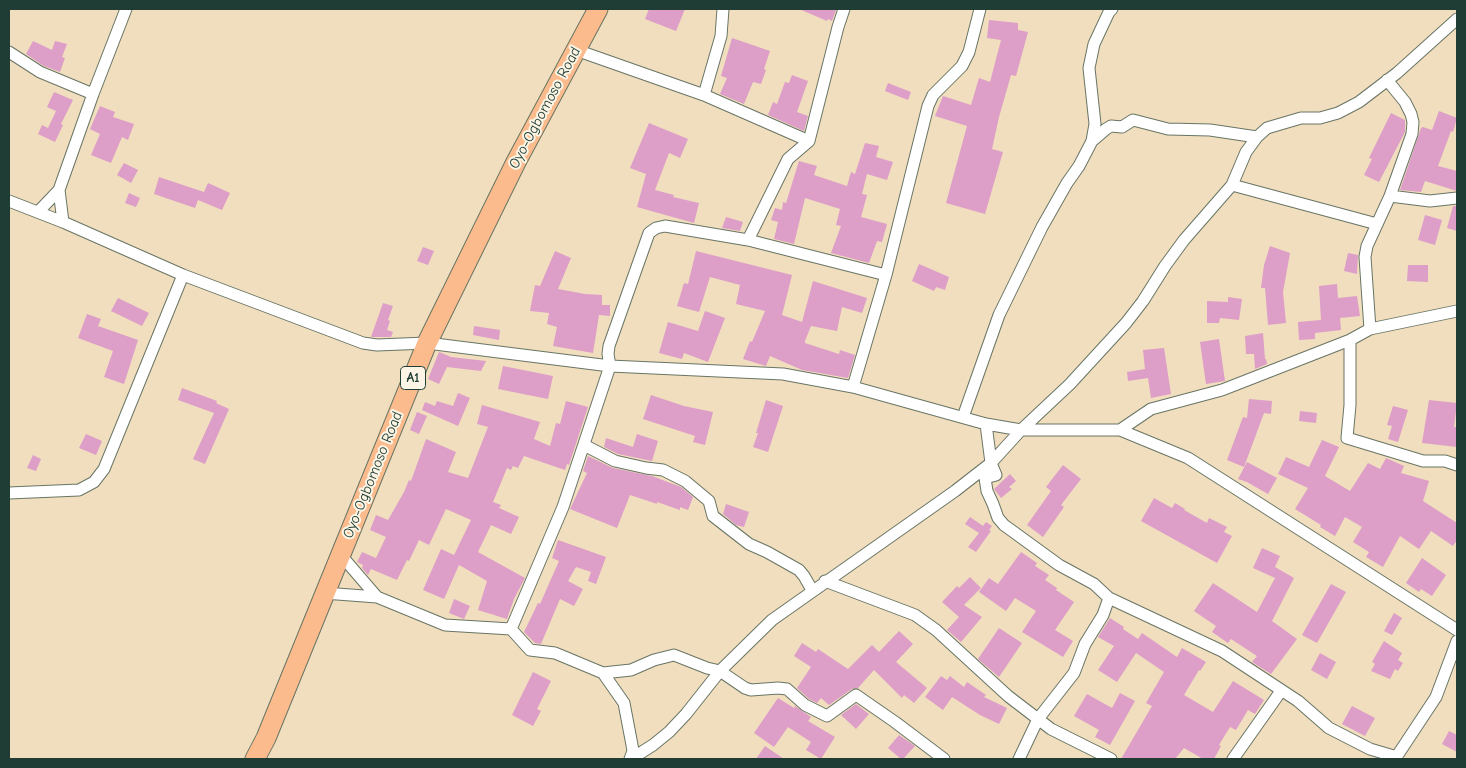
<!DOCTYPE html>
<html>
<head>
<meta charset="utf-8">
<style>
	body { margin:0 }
	#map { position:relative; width:1466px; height:768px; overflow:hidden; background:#f1debe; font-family:"Comic Neue",sans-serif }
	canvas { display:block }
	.frame { position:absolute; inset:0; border:10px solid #1f3d34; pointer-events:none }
</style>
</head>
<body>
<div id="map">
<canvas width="1466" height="768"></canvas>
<div class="frame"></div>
</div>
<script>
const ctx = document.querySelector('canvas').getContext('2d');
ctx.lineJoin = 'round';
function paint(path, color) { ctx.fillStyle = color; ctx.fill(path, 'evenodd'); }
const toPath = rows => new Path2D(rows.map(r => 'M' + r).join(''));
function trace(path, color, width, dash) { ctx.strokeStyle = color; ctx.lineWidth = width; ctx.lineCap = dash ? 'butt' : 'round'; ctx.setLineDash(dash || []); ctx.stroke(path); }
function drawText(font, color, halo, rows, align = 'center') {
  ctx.font = font + ' "Comic Neue",sans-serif'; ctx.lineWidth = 4; ctx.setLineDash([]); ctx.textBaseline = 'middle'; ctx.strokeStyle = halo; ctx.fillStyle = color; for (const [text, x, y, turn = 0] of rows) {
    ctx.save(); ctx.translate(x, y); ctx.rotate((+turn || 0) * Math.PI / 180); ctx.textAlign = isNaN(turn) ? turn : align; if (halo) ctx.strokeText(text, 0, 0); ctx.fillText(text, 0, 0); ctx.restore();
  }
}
paint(toPath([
	[649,9,685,9,676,31,645,19],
	[799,9,834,9,836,10,832,21,828,19,827,21],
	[989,20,1018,23,1018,30,1028,32,1016,76,1011,75,999,117,992,149,1003,152,985,214,946,203,967,126,935,116,943,96,971,105,979,78,990,82,1001,40,987,38],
	[732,38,770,51,764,69,766,70,761,84,753,82,744,104,720,94,727,78,721,76],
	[33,41,52,50,55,41,67,44,62,57,65,58,60,72,44,66,26,54],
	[792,75,808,81,797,112,808,116,804,131,768,115,773,102,777,104,785,82,789,83],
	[888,83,911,92,908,100,885,91],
	[54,92,73,100,61,124,63,125,55,142,38,134,42,125,48,128,56,111,47,107],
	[100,106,115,112,113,117,134,124,128,140,122,137,111,163,91,155,100,134,90,129],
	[1439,111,1457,118,1453,132,1451,131,1438,166,1457,171,1457,191,1425,181,1421,192,1400,190,1421,128,1423,127,1432,130],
	[1391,113,1405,120,1405,132,1379,182,1364,175,1372,159,1369,158],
	[649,123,688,139,680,158,669,153,655,190,674,195,673,197,699,203,694,223,637,207,646,174,630,168],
	[865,143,879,146,876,157,893,162,887,180,867,174,862,194,867,195,861,217,887,224,882,242,877,241,869,263,831,253,841,226,836,225,840,209,805,198,794,244,774,239,778,222,771,220,775,208,782,210,783,202,786,203,799,161,817,166,814,175,847,186,851,172,855,174],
	[124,163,138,170,131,183,117,175],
	[159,177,204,192,208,183,230,193,222,210,198,200,195,208,154,194],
	[129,193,140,198,136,207,125,203],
	[1453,206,1457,206,1457,231,1447,228],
	[1425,215,1442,220,1435,245,1418,240],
	[726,217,743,222,740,231,722,228],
	[1270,246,1290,253,1283,292,1286,323,1268,325,1265,288,1261,288,1264,265],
	[423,247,434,251,428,265,417,261],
	[555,251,571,258,558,289,585,294,602,295,602,305,610,305,610,316,599,315,593,353,553,346,557,327,547,324,549,313,530,311,535,285,540,286],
	[696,251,792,275,782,315,802,322,813,281,867,298,862,313,842,307,837,331,811,326,805,341,805,343,839,354,840,350,855,355,848,378,802,370,770,356,766,366,743,359,750,341,752,342,765,311,736,304,740,285,710,277,699,312,677,306,684,283,688,284],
	[1348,253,1358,255,1357,274,1344,271],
	[919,264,949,277,945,290,936,287,934,291,912,281],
	[1408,265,1428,265,1428,282,1407,281],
	[1337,284,1338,298,1357,296,1360,316,1340,318,1341,330,1315,333,1315,339,1299,340,1298,322,1321,320,1319,286],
	[1228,297,1242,299,1239,320,1220,318,1219,323,1207,323,1207,301,1228,302],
	[118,298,149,313,142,326,111,311],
	[383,303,393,306,388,320,390,321,387,330,393,332,391,337,371,337],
	[705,311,725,318,708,362,684,353,682,359,659,353,668,322,698,331],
	[87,314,101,319,98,326,138,340,124,384,104,377,113,351,78,338],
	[474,326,500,330,499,340,473,335],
	[1263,333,1265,359,1266,359,1267,364,1255,369,1254,354,1246,354,1245,336],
	[1219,339,1225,381,1206,384,1200,342],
	[1164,348,1171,394,1151,398,1148,378,1128,381,1127,372,1145,369,1143,350],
	[439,352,451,357,486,361,481,371,447,367,439,384,428,379],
	[503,366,553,376,548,399,498,389],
	[182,388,217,401,216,403,229,409,205,464,193,459,214,413,178,400],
	[458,393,470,398,458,426,422,410,425,402,435,406,437,401,453,406],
	[651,395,684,406,713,412,705,445,693,442,695,436,643,419],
	[1249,399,1272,401,1271,414,1264,413,1244,467,1227,460,1243,417,1247,418],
	[766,400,783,406,768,452,753,447,758,433,756,433],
	[1429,400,1457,403,1454,427,1457,427,1457,447,1422,443],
	[566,401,588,407,569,465,567,464,565,470,524,456,518,468,513,466,511,470,507,468,493,502,501,505,499,508,519,517,511,534,491,525,478,552,525,578,514,599,507,619,478,610,487,581,459,565,444,599,423,590,441,549,454,555,471,520,446,509,429,545,419,540,409,561,407,560,397,580,371,569,368,575,362,568,363,565,357,562,362,552,376,558,386,537,370,530,376,515,388,520,404,492,409,480,411,481,426,439,456,452,448,472,468,478,488,427,477,424,482,405,540,422,534,439,550,446,556,423,560,424],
	[1393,406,1408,410,1398,442,1388,439,1392,426,1387,425],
	[1300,411,1317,413,1316,423,1299,421],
	[417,412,427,416,419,434,410,430],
	[86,434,102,441,96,455,79,448],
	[637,434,658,441,652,461,618,454,604,447,606,438,633,447],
	[1322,440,1339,447,1325,476,1350,491,1368,463,1380,469,1386,458,1404,466,1401,473,1429,481,1423,501,1457,523,1457,540,1453,546,1431,531,1419,549,1400,536,1383,567,1366,557,1369,552,1353,542,1362,527,1345,517,1335,536,1320,527,1321,525,1295,509,1308,488,1278,474,1286,457,1309,467],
	[33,455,41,459,36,471,27,468],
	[588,456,613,468,652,476,681,487,693,497,688,510,680,507,680,510,657,502,657,504,630,495,617,528,570,509,587,473,583,471],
	[1247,462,1277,478,1268,494,1247,482,1238,479],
	[1063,465,1081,479,1061,505,1064,507,1043,537,1027,525,1051,491,1046,487],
	[1010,474,1016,481,1009,487,1012,489,1001,498,994,489],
	[1154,498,1172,508,1175,503,1185,509,1184,510,1207,523,1209,518,1227,527,1224,532,1232,536,1217,563,1141,521],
	[726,504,749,512,744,527,736,525,723,514],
	[970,517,983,526,986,522,992,526,989,530,991,531,976,552,968,547,979,533,965,524],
	[558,540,606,557,596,584,588,581,591,572,576,567,568,581,583,589,574,606,560,599,541,644,535,643,524,632,538,603,540,604,559,561,552,558],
	[1262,548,1280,556,1275,567,1294,578,1272,621,1297,639,1271,674,1252,662,1257,656,1231,639,1228,643,1212,632,1216,626,1194,611,1213,583,1257,612,1275,578,1253,568],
	[1021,552,1037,563,1035,566,1049,575,1045,580,1057,588,1056,590,1074,602,1055,630,1073,641,1063,657,1022,632,1036,611,1015,598,1006,611,979,592,989,578,998,584],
	[1422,558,1446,575,1432,596,1421,589,1419,592,1406,583],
	[970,577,981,588,964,605,982,617,961,642,947,630,959,617,942,602,957,586,959,588],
	[1331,584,1346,592,1317,643,1302,635],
	[454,599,470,606,464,619,449,613],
	[1394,613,1402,618,1392,635,1384,631],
	[1110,618,1124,627,1123,629,1138,639,1142,633,1177,657,1182,648,1206,662,1200,671,1199,670,1184,695,1213,712,1233,681,1264,700,1255,714,1248,710,1236,730,1230,727,1219,745,1221,746,1214,759,1203,759,1184,748,1175,759,1121,759,1152,706,1146,703,1164,672,1136,653,1117,682,1098,670,1114,646,1098,637],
	[999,628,1022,643,999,677,978,659],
	[899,631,913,644,896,662,927,688,914,703,904,695,902,698,874,670,858,688,852,689,829,705,821,698,817,703,809,699,797,688,811,667,794,656,802,643,816,652,818,649,848,669,872,645,879,652],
	[1384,641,1402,653,1398,660,1403,663,1398,671,1395,669,1390,679,1371,671,1375,664,1372,662],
	[1320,653,1336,662,1327,679,1311,670],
	[533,672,551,681,537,709,541,711,533,726,512,715],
	[941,676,947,680,950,676,964,687,967,682,986,695,984,697,1007,708,999,724,980,715,952,697,943,710,925,697],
	[1120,693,1135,701,1110,745,1095,737,1099,730,1074,716,1087,694,1112,708],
	[778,698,794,708,795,706,811,717,808,721,835,737,821,759,806,750,811,742,788,727,774,747,754,733],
	[856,704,869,714,856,729,841,715],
	[1352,706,1375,718,1365,736,1342,724],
	[1449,731,1457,735,1457,752,1442,744],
	[899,735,915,746,903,759,901,759,888,748],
	[765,746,784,759,756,759]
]), '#dd9ec8');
const minor = toPath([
	[576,50,704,95,809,141],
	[9,52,40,72,93,94],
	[704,95,721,36,723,9],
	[1092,141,1106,129,1111,126,1122,127,1133,120,1168,129,1210,130,1257,137],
	[1232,185,1377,224],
	[1390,196,1430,201,1457,198],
	[9,201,63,222,183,275,363,343,377,345,427,343,610,366,783,374,853,387,986,424,1021,430,1120,430,1188,458,1457,630],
	[38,212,59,190],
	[63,222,59,190,93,94,126,9],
	[748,240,788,159,809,141,838,27,844,9],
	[1370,329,1365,257,1367,246,1390,196,1412,134,1413,122,1411,114,1405,102,1387,80],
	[1350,340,1350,405,1347,438,1423,461,1445,461,1457,465],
	[853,387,886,275,928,106,933,95,962,66,969,52,980,9],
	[963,417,999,315,1042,227,1067,183,1079,166,1092,141,1095,124,1089,68,1094,44,1109,12,1112,9],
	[986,424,991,463,996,475,985,478,987,491,993,504,998,518,1004,525,1059,565,1094,584,1109,598,1222,651,1298,701,1329,728,1370,749,1397,757],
	[1120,430,1151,409,1222,390,1350,340,1370,329,1457,311],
	[584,445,615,461,646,468,663,470,685,481,709,501,713,516,749,544,767,552,799,570,804,576,812,590],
	[9,493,79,490,94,482,104,469,183,275],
	[340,554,377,597],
	[825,581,915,615,936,630,1008,696,1051,729,1111,759],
	[324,593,377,597,445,625,511,629,530,650,555,653,603,673,631,670,654,660,674,655,707,668,720,671,745,688,751,690,778,688,787,689,805,705,827,716,856,695,895,722,944,759],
	[511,629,563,507,610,366,608,354,609,346,649,233,656,228,665,226,748,240,886,275],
	[603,673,624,703,632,745,633,751,630,759],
	[631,759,653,745,669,732,686,714,720,671,772,620,955,491,991,463,1021,430,1070,384,1126,323,1143,301,1165,266,1184,240,1232,185,1246,152,1257,137,1267,128,1301,118,1320,118,1338,113,1359,102,1397,73,1457,19],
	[1019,759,1038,719,1074,673,1085,644,1103,615,1109,598],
	[1233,759,1281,691],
	[1395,759,1436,697,1457,641]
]);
const trunk = toPath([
	[255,759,266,738,427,343,516,162,598,9]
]);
trace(minor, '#687564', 13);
trace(trunk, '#687564', 21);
trace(minor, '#fff', 11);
trace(trunk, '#fbbb8c', 19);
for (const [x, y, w] of [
	[413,378,25]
]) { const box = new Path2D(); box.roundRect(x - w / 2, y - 11.5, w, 23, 4); ctx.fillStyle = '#fcf5e5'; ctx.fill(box); trace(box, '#1f3d34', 1); }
drawText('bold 14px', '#1f3d34', null, [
	["A1",413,378]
]);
drawText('15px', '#1f3d34', '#fcf5e5', [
	["Oyo-Ogbomoso Road",545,108,-62],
	["Oyo-Ogbomoso Road",373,475,-68]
]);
</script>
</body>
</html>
